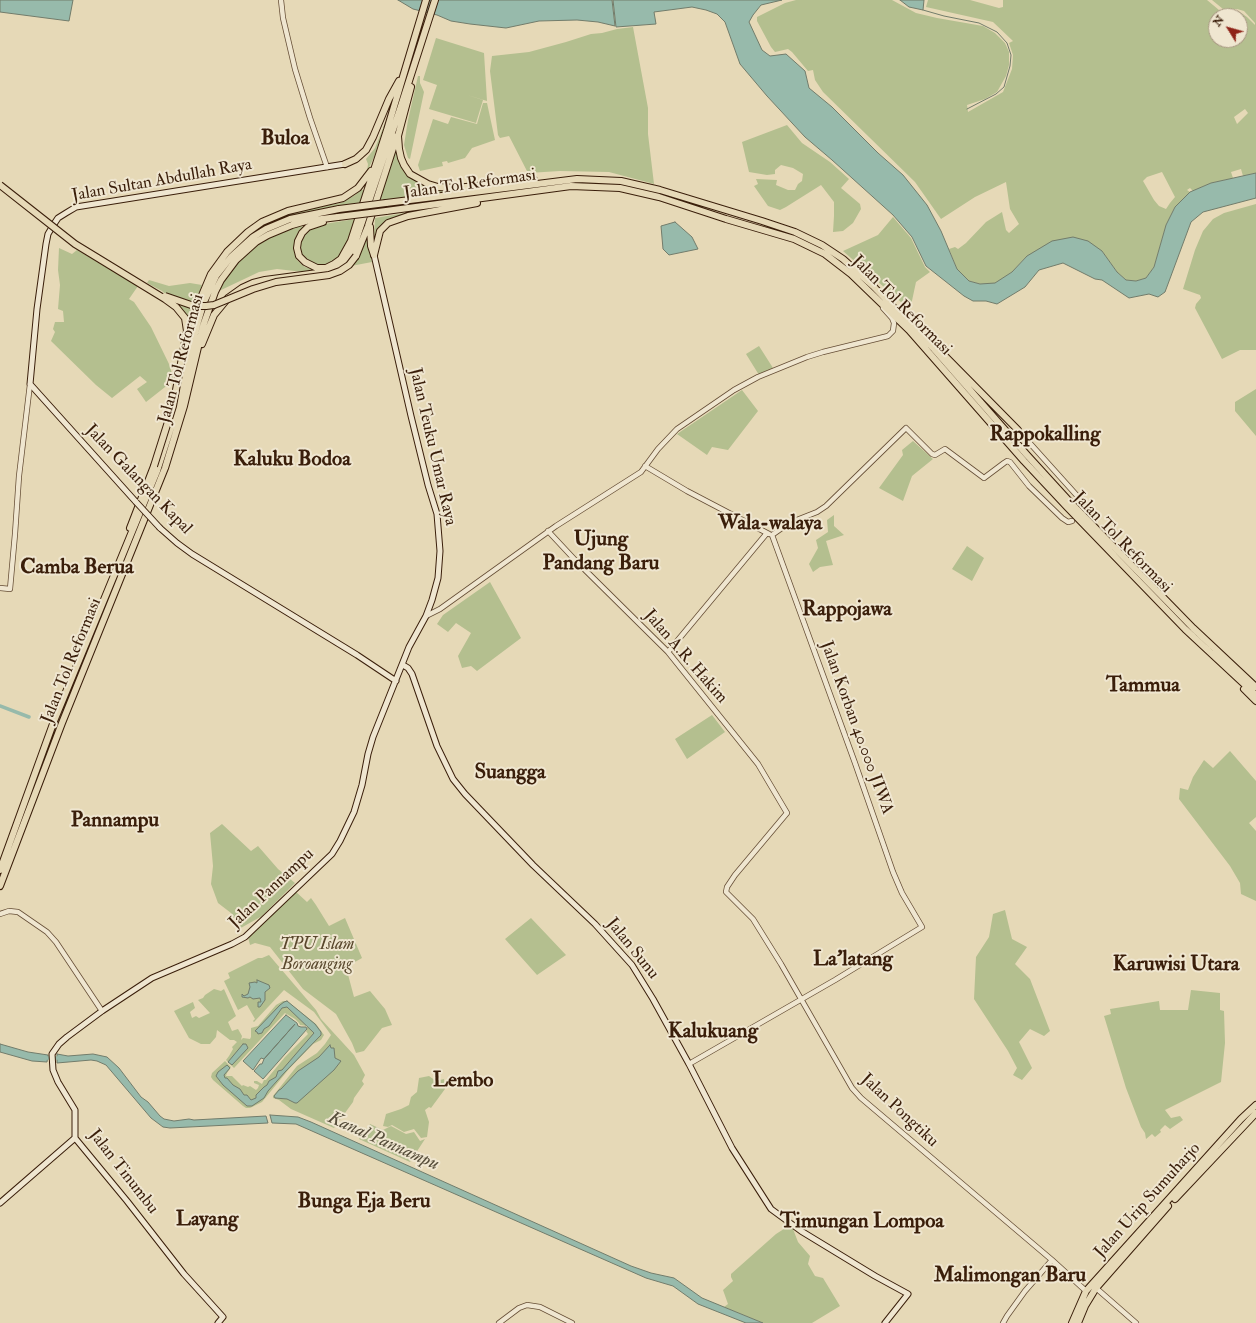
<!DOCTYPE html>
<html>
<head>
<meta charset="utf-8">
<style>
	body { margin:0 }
	#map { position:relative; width:1256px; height:1323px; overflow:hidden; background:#e6d9b7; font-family:"IM FELL Double Pica",serif }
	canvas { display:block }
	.north { position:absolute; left:1208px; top:8px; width:40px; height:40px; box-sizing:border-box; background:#efe6d0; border:1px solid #a79681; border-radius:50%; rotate:307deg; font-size:11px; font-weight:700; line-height:16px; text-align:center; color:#3a1e0a }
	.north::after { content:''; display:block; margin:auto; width:14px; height:18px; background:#8f2418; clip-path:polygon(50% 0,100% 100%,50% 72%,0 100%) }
</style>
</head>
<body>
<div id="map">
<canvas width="1256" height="1323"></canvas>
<div class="north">N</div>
</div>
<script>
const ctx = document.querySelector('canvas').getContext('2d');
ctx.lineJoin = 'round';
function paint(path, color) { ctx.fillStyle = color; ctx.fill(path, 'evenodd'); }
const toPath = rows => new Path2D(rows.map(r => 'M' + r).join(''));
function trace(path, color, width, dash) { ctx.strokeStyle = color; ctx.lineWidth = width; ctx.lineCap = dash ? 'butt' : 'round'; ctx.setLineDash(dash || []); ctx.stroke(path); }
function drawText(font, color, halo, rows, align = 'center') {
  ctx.font = font + ' "IM FELL Double Pica",serif'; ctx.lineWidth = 4; ctx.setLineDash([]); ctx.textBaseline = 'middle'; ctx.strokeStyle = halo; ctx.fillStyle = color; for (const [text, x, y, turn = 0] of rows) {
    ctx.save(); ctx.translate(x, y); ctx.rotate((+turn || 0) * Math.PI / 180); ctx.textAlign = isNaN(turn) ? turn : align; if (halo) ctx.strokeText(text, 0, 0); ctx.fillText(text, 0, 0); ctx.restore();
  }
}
paint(toPath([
	[796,0,892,0,916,13,937,18,983,26,995,33,1005,43,1009,52,1009,65,1006,76,997,92,985,99,967,105,968,112,1003,92,1012,69,1013,55,1009,43,1013,41,993,22,926,7,928,0,970,0,999,8,1003,7,1003,0,1207,0,1219,10,1231,14,1241,13,1247,17,1255,25,1255,23,1244,11,1237,9,1223,9,1212,0,1256,0,1256,173,1243,176,1241,169,1231,172,1233,178,1211,183,1193,191,1190,188,1187,190,1190,192,1175,207,1166,225,1154,267,1146,278,1136,281,1126,280,1117,272,1102,251,1027,256,1012,272,995,284,980,284,969,281,957,269,949,249,955,247,958,249,966,243,986,222,1002,212,1006,230,1009,233,1019,224,1010,209,1006,182,975,197,941,219,915,182,823,92,815,80,813,70,808,71,792,52,788,49,775,52,771,47,757,21,757,17,785,3],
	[1216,16,1240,16,1240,40,1216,40],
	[1245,109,1248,113,1237,124,1234,117],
	[1162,172,1175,197,1170,203,1166,209,1159,206,1154,200,1143,181,1147,177],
	[633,27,648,108,648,134,654,184,609,172,560,171,528,173,509,136,500,138,498,135,490,71,492,56,529,52,566,42,591,34,602,33,617,29],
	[436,38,484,53,487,101,467,95,483,100,476,123,429,109,437,85,423,80],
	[418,76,420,76,420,83,424,92,410,159,408,158,404,145,408,120],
	[483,103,487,103,495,140,472,148,465,158,448,163,447,161,442,162,443,166,420,171,418,165,433,119,448,124,451,117,477,124],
	[388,116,374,157,367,172,368,164,366,159,375,148],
	[787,125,802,143,830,162,849,179,841,188,860,204,861,209,853,223,843,231,833,232,834,216,834,202,821,185,786,207,780,210,768,206,754,186,758,184,756,179,777,180,776,185,788,190,795,190,798,184,802,181,803,174,793,168,781,165,775,170,775,174,767,175,749,172,742,142],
	[397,145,398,156,403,170,420,184,440,191,478,189,377,201],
	[361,189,364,191,361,204,289,218,238,248,224,261,238,245,247,237,271,222,296,211,341,203,355,195],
	[1256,204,1256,350,1240,350,1222,359,1195,308,1196,304,1201,298,1200,295,1183,289,1195,250,1203,231,1213,219,1224,213],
	[448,206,388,221,376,239,374,239,375,218],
	[893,217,911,238,925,267,930,272,916,282,910,310,843,251,878,235],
	[355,219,349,240,341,257,328,267,314,265,304,260,298,245,306,230,318,225],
	[306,226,301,231,294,242,294,252,297,260,305,267,319,271,303,272,277,269,259,272,219,291,224,282,236,265,255,246,271,236,295,227],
	[367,239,372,262,351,266,360,254],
	[59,248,72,254,77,250,138,286,129,299,134,302,151,327,169,364,174,380,146,402,137,389,147,382,140,376,112,398,96,385,51,341,55,332,53,329,55,322,64,322,63,311,58,309,60,285,58,270],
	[149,280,169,286,190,283,202,285,194,308,189,327,184,311,162,291,147,283],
	[759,346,773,368,759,375,746,354],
	[1256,389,1256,436,1235,411,1235,402],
	[742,390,758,411,728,450,712,447,707,455,677,434],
	[913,441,933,459,912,476,903,501,879,488,903,455,902,450],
	[834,515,834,526,844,535,826,541,833,565,820,567,813,572,809,564,818,548,816,540,828,532,827,520],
	[967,546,984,558,972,581,952,569],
	[490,582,521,638,477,671,471,666,462,668,458,656,471,633,456,623,448,632,437,624,443,615],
	[712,715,725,732,687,759,675,739],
	[1230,751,1256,781,1256,817,1249,823,1256,831,1256,901,1241,894,1240,883,1230,866,1179,799,1180,788,1188,790,1193,777,1204,760,1213,768],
	[222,824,251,851,258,846,278,869,295,883,262,916,239,929,231,913,218,903,211,884,213,866,210,833],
	[295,891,307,902,311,898,316,905,329,926,345,918,362,958,346,967,354,997,370,991,385,1009,392,1025,382,1028,364,1051,356,1053,352,1043,336,1014,303,989,270,947,255,943,250,945,248,937],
	[1005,910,1012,939,1027,947,1015,964,1030,979,1050,1031,1044,1036,1030,1029,1019,1042,1032,1068,1022,1080,1013,1075,1017,1068,1008,1051,974,999,976,957,989,937,993,914],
	[531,918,566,955,537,975,505,939],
	[269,955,316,1010,321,1019,354,1055,365,1075,362,1081,364,1084,354,1098,353,1102,334,1128,291,1109,279,1100,273,1098,273,1096,297,1066,317,1053,325,1044,331,1035,326,1028,314,1012,284,990,254,1022,253,1021,255,1019,247,1005,238,1010,224,981,230,978,228,973,258,958,262,958],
	[214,989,221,991,224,989,236,1016,228,1022,232,1031,238,1029,242,1036,241,1040,243,1038,250,1039,251,1037,251,1028,258,1026,276,1005,283,1001,287,1001,316,1024,324,1035,321,1040,313,1044,289,1069,262,1102,250,1108,246,1108,243,1106,213,1080,211,1077,212,1073,225,1061,231,1067,227,1073,226,1076,232,1076,242,1086,243,1085,248,1087,250,1086,256,1090,258,1088,259,1085,254,1083,254,1081,257,1081,262,1084,264,1080,266,1080,285,1057,308,1034,306,1031,307,1030,307,1026,300,1025,299,1023,295,1019,285,1013,234,1068,226,1060,229,1056,233,1049,232,1047,237,1042,234,1040,230,1040,217,1030,216,1037,210,1044,201,1044,189,1038,174,1011,193,1002,195,1008,190,1012,192,1018,196,1016,199,1018,210,1013,198,1000,203,998,205,995],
	[1191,990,1220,993,1220,1010,1224,1011,1225,1043,1221,1082,1165,1110,1171,1118,1180,1116,1183,1120,1170,1129,1165,1125,1160,1130,1161,1132,1155,1137,1152,1134,1146,1139,1145,1133,1141,1127,1126,1088,1104,1016,1111,1014,1110,1009,1159,1001,1160,1010,1188,1010],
	[429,1076,436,1081,444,1079,445,1089,431,1108,429,1107,425,1110,429,1122,427,1137,421,1138,414,1129,404,1132,392,1125,388,1127,383,1126,386,1114,401,1109,409,1105,411,1097,417,1092,419,1078],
	[370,1124,383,1130,391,1126,406,1134,414,1132,420,1141,425,1139,410,1162,359,1139],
	[787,1227,793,1229,798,1242,810,1256,808,1264,815,1276,823,1278,840,1306,812,1323,763,1323,724,1307,728,1304,723,1290,733,1281,731,1277,731,1274,776,1234]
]), '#b4bf8f');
const water = toPath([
	[0,0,73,0,69,21,0,12,0,0],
	[398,0,612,0,615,26,598,22,577,20,539,21,506,28,470,24,451,21,437,15,413,9,398,0],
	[613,0,782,0,761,5,753,15,749,22,762,50,770,56,786,54,805,71,809,88,832,107,878,153,903,175,927,205,941,231,957,269,969,281,980,284,995,283,1012,272,1027,256,1052,241,1073,237,1088,241,1102,251,1117,272,1126,280,1136,281,1146,278,1154,267,1166,225,1175,207,1190,192,1211,183,1256,173,1256,198,1203,212,1191,222,1165,292,1158,297,1149,294,1129,298,1102,280,1095,279,1063,263,1039,270,1025,287,997,304,986,301,973,301,964,296,926,266,912,237,893,215,832,160,805,137,767,96,740,64,725,22,717,14,706,10,692,7,654,12,656,24,616,27,613,0],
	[900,0,924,0,923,10,909,7,900,0],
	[675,222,692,237,698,249,669,255,663,249,661,226,675,222],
	[257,980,269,985,270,988,265,992,265,1000,260,1007,258,1007,258,1002,261,1002,260,998,253,999,250,997,248,998,242,997,242,994,244,996,248,994,250,987,249,983,255,982,257,983,257,980],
	[287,1001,315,1024,321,1032,321,1035,285,1072,268,1091,264,1098,252,1106,247,1106,223,1085,216,1076,218,1072,227,1065,230,1068,224,1075,225,1078,227,1078,233,1085,240,1089,244,1095,247,1095,251,1100,256,1098,256,1095,264,1087,267,1085,269,1081,276,1077,278,1071,282,1070,314,1033,287,1007,282,1008,269,1026,264,1029,262,1033,258,1034,257,1032,255,1031,280,1005,284,1002,287,1001],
	[286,1015,297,1023,298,1026,301,1027,306,1027,307,1029,263,1079,254,1071,260,1064,262,1064,264,1059,295,1024,264,1059,261,1058,253,1070,243,1061,286,1015],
	[0,1044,28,1052,48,1055,47,1062,32,1061,0,1052,0,1044],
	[243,1044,246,1044,248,1048,232,1065,228,1062,243,1044],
	[330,1045,331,1048,334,1048,335,1058,341,1061,334,1070,297,1103,295,1103,287,1099,275,1098,274,1096,279,1090,281,1089,298,1071,319,1057,330,1045],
	[57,1054,68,1056,93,1054,107,1057,119,1068,141,1097,148,1102,160,1116,164,1119,174,1121,189,1119,194,1120,266,1116,268,1123,170,1128,163,1127,151,1118,106,1065,97,1061,91,1060,57,1063,57,1054],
	[270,1115,298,1117,311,1122,631,1266,651,1273,674,1278,702,1298,763,1323,746,1323,698,1304,673,1286,646,1278,296,1124,272,1123,270,1115]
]);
paint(water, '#97baab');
trace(water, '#727c6b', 1);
trace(toPath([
	[923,10,944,16,979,23,997,32,1007,43,1011,55,1010,66,1004,87,996,94,967,109]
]), '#727c6b', 1);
trace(toPath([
	[0,706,29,717],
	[44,1058,62,1058]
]), '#97baab', 3.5);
const tertiary = toPath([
	[281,0,283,18,295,69,310,118,327,167],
	[1018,430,1089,509,1086,511],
	[645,466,687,491,769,534],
	[548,531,576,561,668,652,758,764,787,813,735,875,727,887,726,892,753,919,781,964,852,1088,861,1098,1052,1260,1086,1291],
	[772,535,789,523,817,512,826,506,906,428,932,454,935,455,945,449,984,478,1004,463,1007,461,1010,462,1029,486,1062,518,1068,522,1072,521],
	[0,588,10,589,15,534,19,476,30,384],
	[426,616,440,609,556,526,641,472,658,449,677,429,734,390,758,377,807,357,823,352,888,336,893,331,894,323,892,318,883,308],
	[668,652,767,533],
	[0,914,9,911,18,912,47,932,56,942,102,1011],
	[689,1064,835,980,922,927,902,893,893,872,855,763,772,535],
	[1096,1288,1136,1323],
	[499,1323,519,1308,527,1305,540,1307,572,1323],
	[1003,1323,1007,1316,1025,1291,1052,1260]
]);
const secondary = toPath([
	[136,502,30,384,37,309,46,244,48,234,54,224,58,218,66,213,76,207,345,164],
	[160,528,177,543,192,554,357,655,396,681],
	[403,665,408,668,412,674,437,746,453,779,465,794,533,865,595,924,632,965,653,999,689,1064,732,1148,771,1209,801,1231,875,1276,908,1294,885,1323],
	[0,1203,75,1138],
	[218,1323,223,1317,184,1274,127,1201,75,1138,75,1110,58,1082,53,1070,52,1054,59,1044,67,1037,102,1011,152,978,232,944,245,937,332,854,340,841,354,812,362,785,368,754,373,737,409,647,426,616,432,600,438,578,440,551,437,514,428,485,411,416,374,255]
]);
const trunk = toPath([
	[1175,1199,1256,1113],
	[1072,1323,1086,1291,1241,1119,1256,1105],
	[1078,1323,1085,1306,1096,1288,1168,1206]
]);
const motorway = toPath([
	[411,87,398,136,399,149,401,158,404,165,410,174,428,184,438,187,456,188,534,180],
	[345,164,356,159,366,150,373,137,389,99,399,81],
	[386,203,577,179,621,181,660,190,762,221,795,232,822,245,843,259,873,286,934,349,1027,455,1070,502,1193,628,1256,687],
	[386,211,571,186,620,188,659,197,726,219,794,239,825,254,851,274,909,330,1024,461,1067,507,1185,629,1256,695],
	[323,222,308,227,302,233,298,241,297,248,299,256,305,262,317,268,326,268,334,264,341,259,351,241,387,130,426,0],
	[370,227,371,246,374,255],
	[374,255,380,231,388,223,408,216,477,203],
	[356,256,368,226,397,136],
	[194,324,200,300,211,274,227,252,248,232,262,222,288,211,343,198,358,188,371,171],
	[202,344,214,315,228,298,242,288,253,283,265,280,325,272,339,266,349,256,353,249,401,106,435,0],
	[946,357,1018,430],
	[130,528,154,466],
	[1244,689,1256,701],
	[0,870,54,721,157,471,178,406,197,325,204,302,216,276,231,257,253,237,266,229,290,219,339,209],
	[0,886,62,723,165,468,184,406,203,326,215,292,221,280,236,260,256,242,268,235,292,225,306,221,338,217]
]);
trace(tertiary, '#654d35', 6);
trace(secondary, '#3a1e0a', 7);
trace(trunk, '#3a1e0a', 8);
trace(motorway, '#3a1e0a', 8);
trace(tertiary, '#efe6d0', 4.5);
trace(secondary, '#efe6d0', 5);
trace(trunk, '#e6d9b7', 6);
trace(motorway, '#e6d9b7', 6);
const secondaryBridge = toPath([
	[136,502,160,528]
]);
const motorwayBridge = toPath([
	[0,185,75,244,165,299,176,307,185,318,187,331,173,406,154,466],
	[339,209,386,203],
	[338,217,386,211],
	[165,296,194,306,206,306,214,305,253,289,276,282,329,275,340,271,349,265,356,256]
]);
trace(secondaryBridge, '#3a1e0a', 7, []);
trace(motorwayBridge, '#3a1e0a', 8, []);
trace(secondaryBridge, '#efe6d0', 5);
trace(motorwayBridge, '#e6d9b7', 6);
drawText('17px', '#3a1e0a', '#efe6d0', [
	["Jalan Sultan Abdullah Raya",162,181,-10],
	["Jalan Tol Reformasi",470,185,-8],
	["Jalan Tol Reformasi",901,306,45],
	["Jalan Tol Reformasi",182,359,-75],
	["Jalan Teuku Umar Raya",432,447,77],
	["Jalan Galangan Kapal",138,480,46],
	["Jalan Tol Reformasi",1122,543,46],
	["Jalan A.R. Hakim",685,657,49],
	["Jalan Tol Reformasi",72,661,-68],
	["Jalan Korban 40.000 JIWA",856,728,70],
	["Jalan Pannampu",272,889,-43],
	["Jalan Sunu",632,949,51],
	["Jalan Pongtiku",899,1111,43],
	["Jalan Tinumbu",123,1172,52],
	["Jalan Urip Sumuharjo",1148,1201,-48]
]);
drawText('italic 17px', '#58462b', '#efe6d0', [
	["TPU Islam",317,945],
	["Boroanging",317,965]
]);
drawText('italic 18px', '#564d3a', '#efe6d0', [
	["Kanal Pannampu",383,1142,24]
]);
drawText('bold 21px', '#3a1e0a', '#efe6d0', [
	["Buloa",285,139],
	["Rappokalling",1045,435],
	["Kaluku Bodoa",292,460],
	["Wala-walaya",770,524],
	["Ujung",601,540],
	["Pandang Baru",601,564],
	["Camba Berua",77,568],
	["Rappojawa",847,610],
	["Tammua",1143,686],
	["Suangga",510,773],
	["Pannampu",115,821],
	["La'latang",853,960],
	["Karuwisi Utara",1176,965],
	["Kalukuang",713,1032],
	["Lembo",463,1081],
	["Bunga Eja Beru",364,1202],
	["Layang",207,1220],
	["Timungan Lompoa",862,1222],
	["Malimongan Baru",1010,1276]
]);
</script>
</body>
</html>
